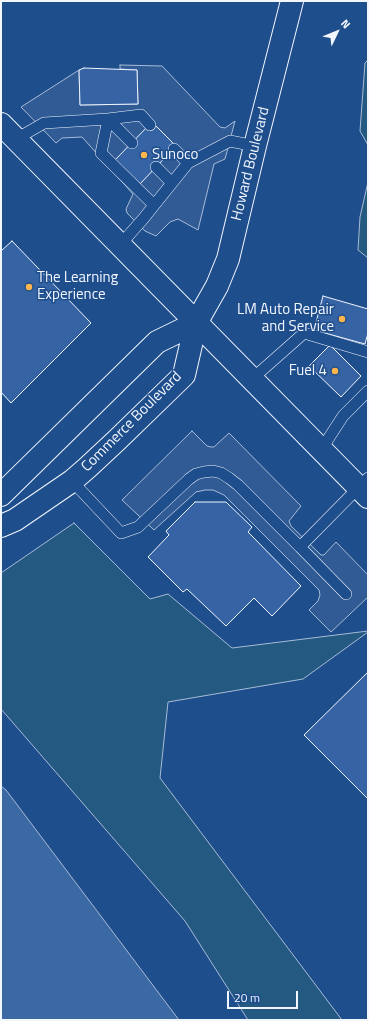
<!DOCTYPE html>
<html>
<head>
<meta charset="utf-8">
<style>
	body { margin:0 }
	#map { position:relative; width:369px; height:1021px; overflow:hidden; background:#1f4e8c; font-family:"Titillium Web",sans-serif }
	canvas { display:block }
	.frame { position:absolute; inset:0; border:2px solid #f2f6ff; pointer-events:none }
	.north { position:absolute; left:317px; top:12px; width:40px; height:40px; -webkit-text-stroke:3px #1f4e8c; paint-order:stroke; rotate:47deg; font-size:11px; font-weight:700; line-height:16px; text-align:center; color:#f2f6ff }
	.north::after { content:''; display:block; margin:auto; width:14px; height:18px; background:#f2f6ff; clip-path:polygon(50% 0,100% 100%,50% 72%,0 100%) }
	.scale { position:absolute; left:227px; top:991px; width:71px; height:18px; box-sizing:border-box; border:2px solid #f2f6ff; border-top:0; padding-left:5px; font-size:12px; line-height:14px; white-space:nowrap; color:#f2f6ff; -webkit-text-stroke:3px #1f4e8c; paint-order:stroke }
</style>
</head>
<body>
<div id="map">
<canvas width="369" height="1021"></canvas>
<div class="frame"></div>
<div class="north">N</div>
<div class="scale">20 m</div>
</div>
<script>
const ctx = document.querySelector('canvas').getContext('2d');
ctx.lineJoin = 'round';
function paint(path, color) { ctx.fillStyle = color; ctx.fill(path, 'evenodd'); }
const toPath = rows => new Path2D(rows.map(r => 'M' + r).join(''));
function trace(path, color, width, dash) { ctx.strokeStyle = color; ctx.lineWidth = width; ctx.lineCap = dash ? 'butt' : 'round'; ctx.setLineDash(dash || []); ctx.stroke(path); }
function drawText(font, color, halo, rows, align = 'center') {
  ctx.font = font + ' "Titillium Web",sans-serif'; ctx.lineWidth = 3; ctx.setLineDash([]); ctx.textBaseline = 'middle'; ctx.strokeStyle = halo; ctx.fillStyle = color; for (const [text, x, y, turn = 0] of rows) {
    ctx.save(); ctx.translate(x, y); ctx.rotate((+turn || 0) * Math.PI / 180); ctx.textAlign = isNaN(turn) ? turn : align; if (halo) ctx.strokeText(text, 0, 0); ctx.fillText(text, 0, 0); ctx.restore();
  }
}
const green = toPath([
	[368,60,368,145,360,131,365,63,368,60],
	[368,182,368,258,358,250,360,217,368,182],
	[74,523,150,599,168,594,232,648,368,631,368,632,303,679,168,702,160,778,342,1020,248,1020,185,921,1,709,1,573,74,523]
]);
paint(green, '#245a82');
trace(green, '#a8bbd7', 1);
const parking = toPath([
	[120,65,162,66,220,127,225,128,235,121,225,159,214,164,198,230,178,219,170,222,156,236,145,231,127,213,126,209,133,194,82,137,62,138,56,143,21,107,79,70,80,105,138,104,137,70,120,69,120,65],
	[192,431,207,446,211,447,214,447,229,433,301,506,289,521,291,526,321,555,324,555,336,542,368,575,368,597,331,632,309,610,318,601,320,595,319,590,224,495,213,490,205,490,196,492,154,530,122,500,192,431]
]);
paint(parking, '#305b95');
trace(parking, '#a8bbd7', 1);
const water = toPath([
	[1,786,6,790,179,1020,1,1020,1,786]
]);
paint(water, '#3b69a3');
trace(water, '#a8bbd7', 1);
const building = toPath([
	[84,68,137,70,138,104,80,105,79,70,84,68],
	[152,122,176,146,139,185,115,160,152,122],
	[12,241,91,323,11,403,1,392,1,251,12,241],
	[323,296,368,309,368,333,365,344,314,330,323,296],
	[330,345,361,376,341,397,309,366,330,345],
	[195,502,226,502,252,527,248,532,301,586,272,616,254,598,226,626,187,589,183,592,148,557,169,535,166,531,195,502],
	[368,672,368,799,304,735,368,672]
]);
paint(building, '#3563a3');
trace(building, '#f2f6ff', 1);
const lane = toPath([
	[150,125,141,115,108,119,101,153,154,205],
	[16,139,44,123,108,119,132,143],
	[174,149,188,163],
	[156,167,172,183],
	[120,245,143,219,188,163,230,141,255,146],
	[252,379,304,333,368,352],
	[321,450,343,416,368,391],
	[72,481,121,533,138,527,189,479,196,474,204,472,213,471,221,473,229,478,238,485,300,547],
	[346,594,300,547,368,478]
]);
const secondary = toPath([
	[1,495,157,342,196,323],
	[1,526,15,520,72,481,87,468,116,441,184,375,196,323,217,286,228,259,255,146,292,1]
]);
const primary = toPath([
	[1,124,368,497]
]);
trace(lane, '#f2f6ff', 12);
trace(secondary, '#f2f6ff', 24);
trace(primary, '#f2f6ff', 24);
trace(lane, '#1f4e8c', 11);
trace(secondary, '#1f4e8c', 22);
trace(primary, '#1f4e8c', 22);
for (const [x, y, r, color] of [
	[144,155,4,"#ffb74d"],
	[29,287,4,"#ffb74d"],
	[342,319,4,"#ffb74d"],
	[335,371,4,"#ffb74d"]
]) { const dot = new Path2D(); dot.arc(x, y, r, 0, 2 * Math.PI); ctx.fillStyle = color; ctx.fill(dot); trace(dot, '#1f4e8c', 1.5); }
drawText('15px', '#f2f6ff', '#1f4e8c', [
	["Sunoco",152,155],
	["The Learning",37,278],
	["Experience",37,295],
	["LM Auto Repair",334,310,"right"],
	["and Service",334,327,"right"],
	["Fuel 4",327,371,"right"]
], 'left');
drawText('15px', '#f2f6ff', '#1f4e8c', [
	["Howard Boulevard",251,164,-76],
	["Commerce Boulevard",132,422,-45]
]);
</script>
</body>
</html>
